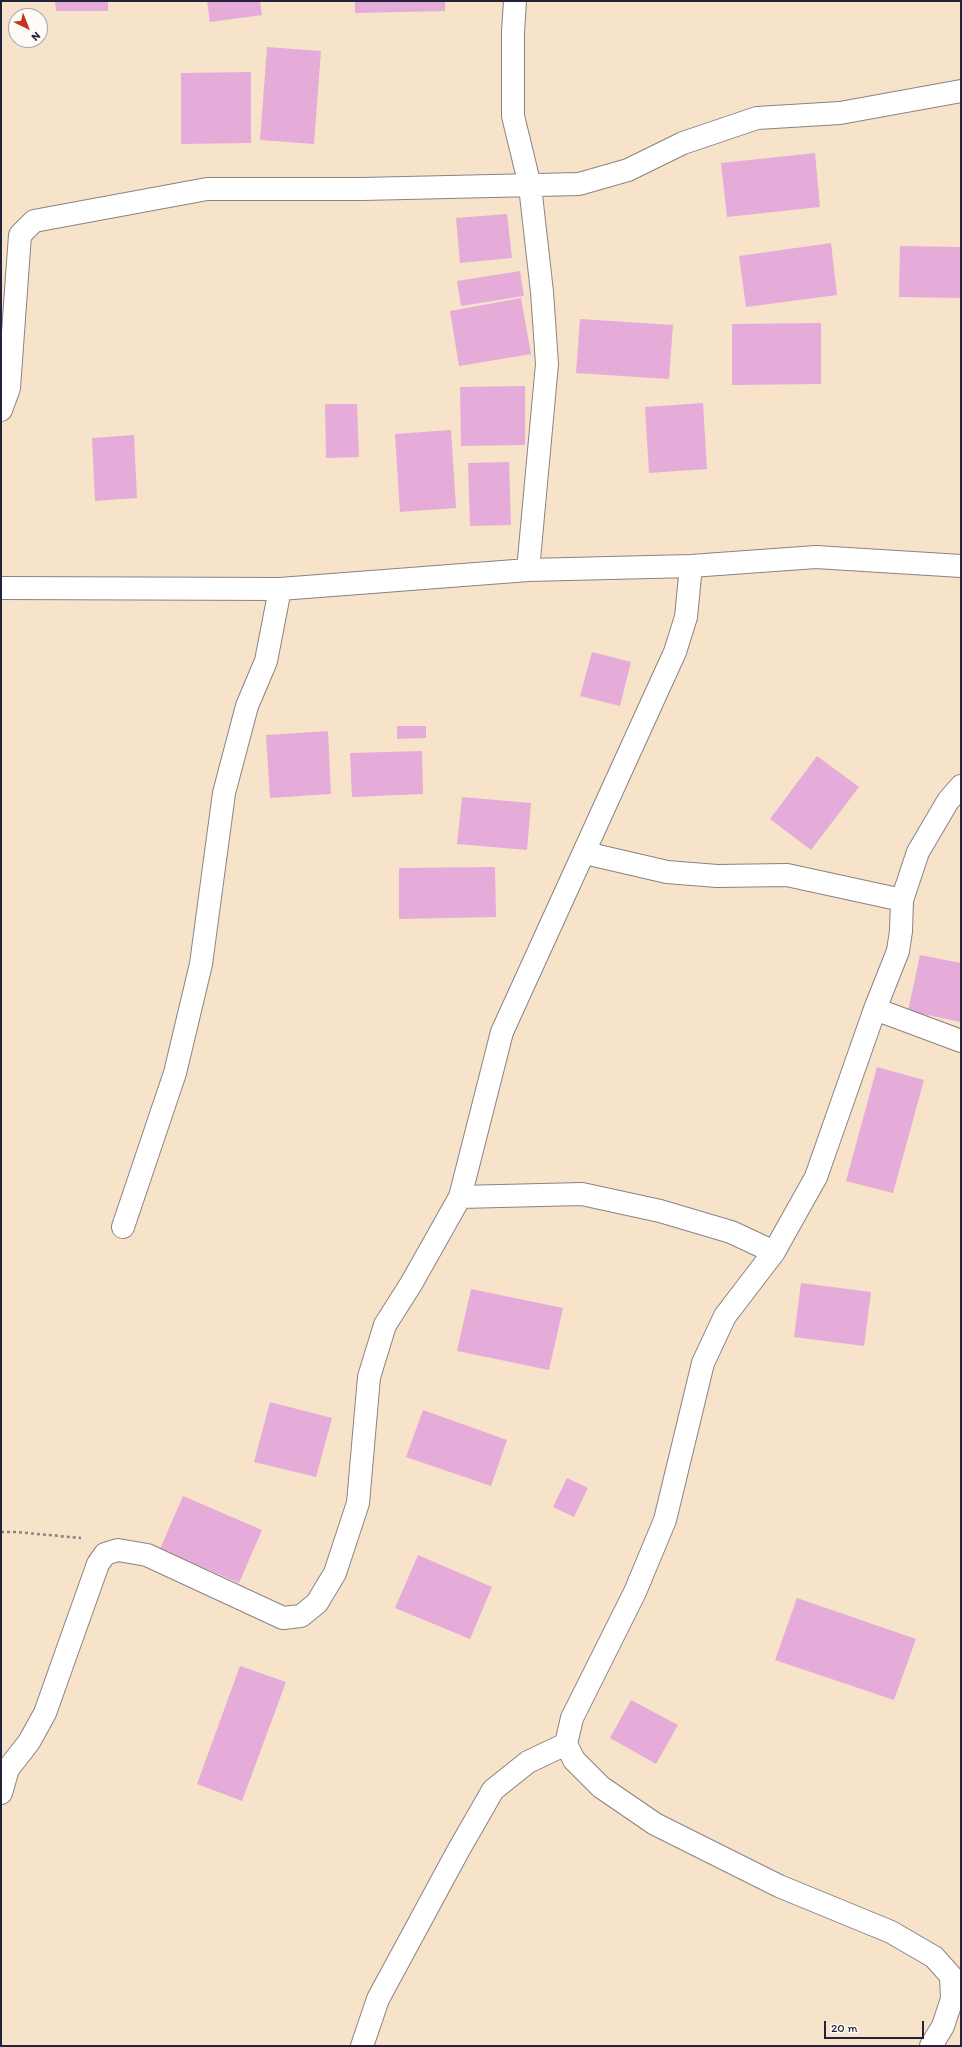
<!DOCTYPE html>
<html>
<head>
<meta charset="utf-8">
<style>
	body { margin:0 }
	#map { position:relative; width:962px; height:2047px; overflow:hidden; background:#f6e3c9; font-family:Itim,sans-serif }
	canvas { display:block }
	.frame { position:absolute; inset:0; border:2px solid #22223b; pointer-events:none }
	.north { position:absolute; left:8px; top:8px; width:40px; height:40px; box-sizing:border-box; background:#fdfcf7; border:1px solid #a5a5ac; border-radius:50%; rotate:137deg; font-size:11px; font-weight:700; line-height:16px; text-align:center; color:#22223b }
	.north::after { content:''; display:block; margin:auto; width:14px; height:18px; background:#c8321e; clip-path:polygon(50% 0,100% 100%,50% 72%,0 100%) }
	.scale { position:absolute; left:824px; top:2021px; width:100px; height:18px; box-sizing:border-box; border:2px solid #22223b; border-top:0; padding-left:5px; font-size:12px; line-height:14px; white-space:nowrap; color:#22223b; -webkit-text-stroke:3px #fdfcf7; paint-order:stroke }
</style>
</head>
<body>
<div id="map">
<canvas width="962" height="2047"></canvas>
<div class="frame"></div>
<div class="north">N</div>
<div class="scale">20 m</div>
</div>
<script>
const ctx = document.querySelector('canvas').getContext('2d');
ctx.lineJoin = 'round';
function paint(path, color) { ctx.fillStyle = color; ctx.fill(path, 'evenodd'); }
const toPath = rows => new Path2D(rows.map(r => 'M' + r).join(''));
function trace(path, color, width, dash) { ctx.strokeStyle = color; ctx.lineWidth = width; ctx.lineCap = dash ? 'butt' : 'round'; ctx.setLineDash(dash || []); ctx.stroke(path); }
paint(toPath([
	[55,1,108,1,108,11,56,11],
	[207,1,260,1,262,15,210,22],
	[355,1,445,1,445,11,355,13],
	[267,47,321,51,314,144,260,140],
	[251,72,251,143,181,144,181,73],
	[815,153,820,207,727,217,721,163],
	[507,214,512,258,460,263,456,218],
	[831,243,837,295,746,307,739,256],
	[900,246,961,247,961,298,899,297],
	[520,271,524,296,461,306,457,281],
	[521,298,531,354,459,366,450,311],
	[580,319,673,325,669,379,576,373],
	[821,323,821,384,732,385,732,324],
	[525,386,525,445,461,446,460,387],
	[703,403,707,469,649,473,645,407],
	[325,404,357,404,359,457,326,458],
	[451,430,456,508,400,512,395,434],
	[134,435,137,498,95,501,92,438],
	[509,462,511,525,470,526,468,463],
	[592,652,631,662,620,706,580,696],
	[397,726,426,726,426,738,397,739],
	[328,731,331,794,270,798,266,735],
	[422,751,423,794,352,797,350,753],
	[817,756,859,787,811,850,770,819],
	[462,797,531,803,527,850,457,844],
	[495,867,496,917,399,919,399,868],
	[920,955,961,963,961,1022,908,1011],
	[877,1067,924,1080,893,1193,846,1181],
	[801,1283,871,1292,864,1346,794,1337],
	[471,1289,563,1308,549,1370,457,1351],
	[270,1402,332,1418,316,1477,254,1462],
	[423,1410,507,1440,491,1486,406,1457],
	[567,1478,588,1488,574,1517,553,1507],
	[183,1496,262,1530,239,1583,160,1549],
	[418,1555,492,1587,470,1639,395,1608],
	[797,1598,916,1639,894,1700,775,1660],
	[240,1666,286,1682,242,1801,197,1784],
	[631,1700,678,1725,656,1764,610,1738]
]), '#e5acda');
const minor = toPath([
	[515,1,513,32,513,116,530,186,542,292,547,364,528,570],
	[1,410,9,388,20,235,34,221,207,189,362,189,579,184,628,170,683,143,757,118,840,113,961,91],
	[1,588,280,589,528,570,691,566,816,557,961,566],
	[585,853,667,872,717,876,787,875,902,900],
	[875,1009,961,1041],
	[460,1197,582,1194,660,1211,731,1232,774,1252],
	[123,1227,175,1073,201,964,224,793,247,706,266,661,280,589],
	[1,1793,8,1769,29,1742,45,1713,98,1564,105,1554,118,1550,147,1555,283,1618,301,1616,317,1603,335,1573,358,1503,369,1377,385,1325,411,1284,460,1197,502,1032,675,652,686,617,691,566],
	[362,2046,378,1999,458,1851,493,1790,528,1762,566,1744],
	[931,2046,943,2026,952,1999,951,1976,934,1957,891,1932,779,1886,655,1824,601,1787,574,1760,566,1744,572,1718,635,1592,665,1520,703,1363,725,1316,774,1252,816,1177,875,1009,898,951,901,931,902,900,918,852,948,801,961,786]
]);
trace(minor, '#8c8282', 24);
trace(toPath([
	[1,1532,16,1532,81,1538]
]), '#8c8282', 2.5, [3, 3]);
trace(minor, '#fff', 22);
</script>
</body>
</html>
